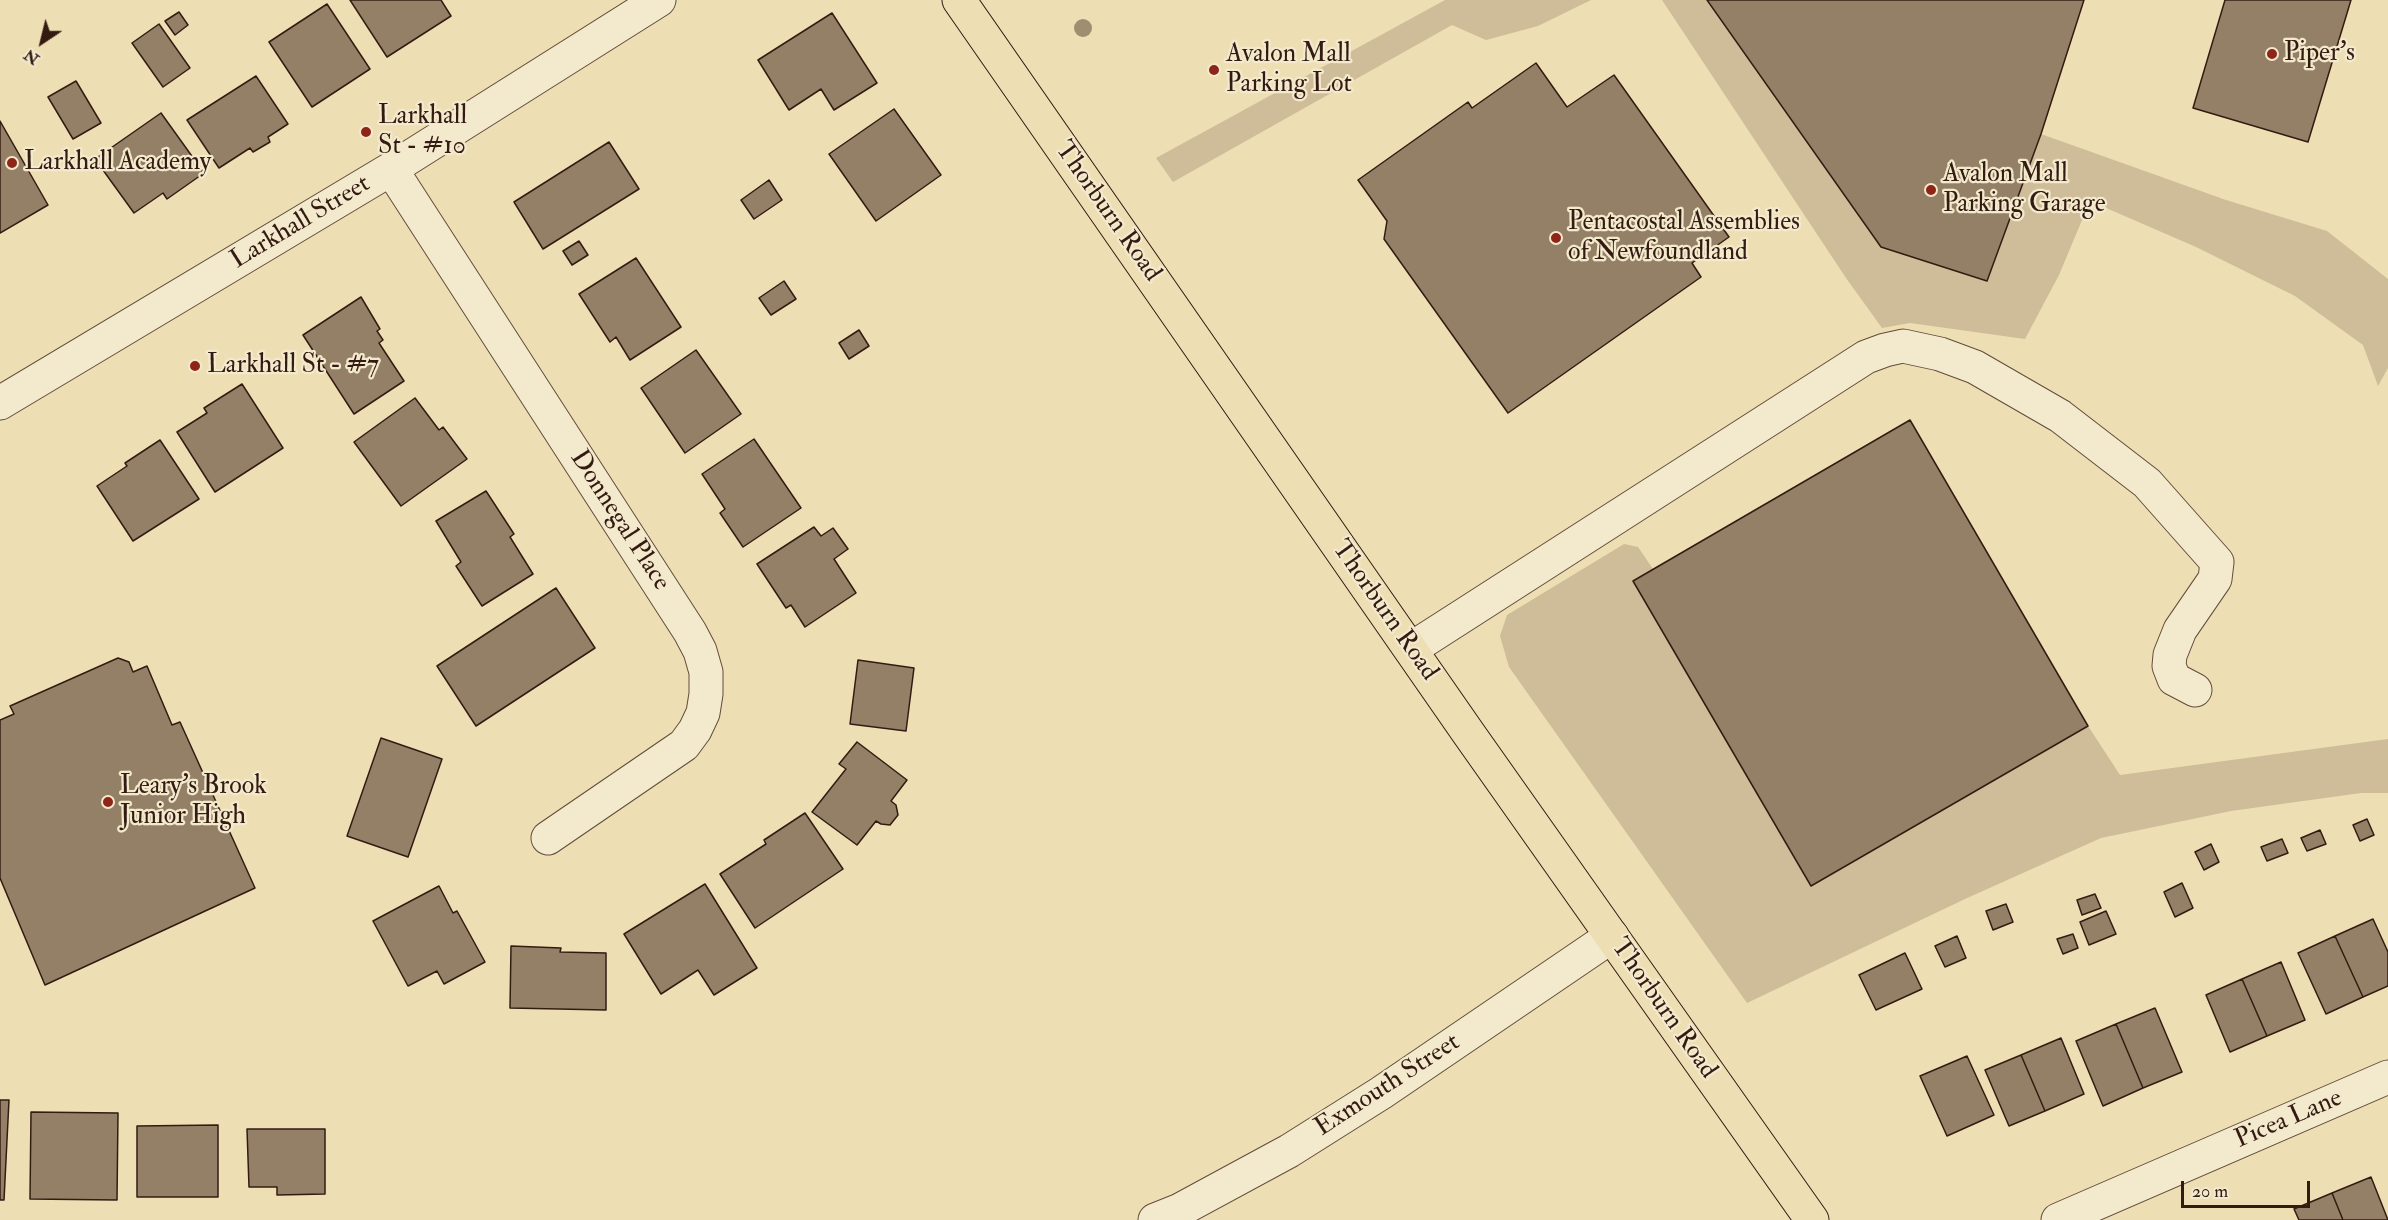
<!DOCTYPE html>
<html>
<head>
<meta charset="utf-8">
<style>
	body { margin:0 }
	#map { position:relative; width:2388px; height:1220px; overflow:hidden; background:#eddeb4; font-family:"IM FELL Double Pica",serif }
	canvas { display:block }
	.north { position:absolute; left:12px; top:12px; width:60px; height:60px; -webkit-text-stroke:4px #f3eace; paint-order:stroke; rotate:215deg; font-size:16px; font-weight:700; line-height:24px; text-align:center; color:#341b12 }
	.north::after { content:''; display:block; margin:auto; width:21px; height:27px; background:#341b12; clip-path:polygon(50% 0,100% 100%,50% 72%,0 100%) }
	.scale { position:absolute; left:2181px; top:1181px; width:129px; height:27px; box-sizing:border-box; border:3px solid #341b12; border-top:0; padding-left:8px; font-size:18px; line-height:21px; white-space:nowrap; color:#341b12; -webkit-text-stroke:4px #f3eace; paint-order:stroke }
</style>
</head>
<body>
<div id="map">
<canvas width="2388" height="1220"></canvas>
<div class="north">N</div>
<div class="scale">20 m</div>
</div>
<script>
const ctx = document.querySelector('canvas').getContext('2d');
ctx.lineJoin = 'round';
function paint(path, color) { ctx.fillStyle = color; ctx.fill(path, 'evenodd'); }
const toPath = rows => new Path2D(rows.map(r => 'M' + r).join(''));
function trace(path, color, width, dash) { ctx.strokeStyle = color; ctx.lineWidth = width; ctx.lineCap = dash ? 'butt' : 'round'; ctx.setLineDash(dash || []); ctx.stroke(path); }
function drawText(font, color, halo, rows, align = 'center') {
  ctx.font = font + ' "IM FELL Double Pica",serif'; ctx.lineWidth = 4.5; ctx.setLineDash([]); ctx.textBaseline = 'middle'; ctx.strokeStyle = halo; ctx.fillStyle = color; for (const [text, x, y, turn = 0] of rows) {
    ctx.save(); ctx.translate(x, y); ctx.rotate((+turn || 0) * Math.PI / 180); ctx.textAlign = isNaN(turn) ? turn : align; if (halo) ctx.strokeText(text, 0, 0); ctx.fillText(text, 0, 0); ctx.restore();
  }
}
paint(toPath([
	[1445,0,1591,0,1538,26,1486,40,1452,25,1173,182,1156,158],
	[1662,0,1707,0,1881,247,1987,281,2041,134,2226,200,2327,231,2388,279,2388,368,2378,386,2363,345,2295,296,2196,247,2090,201,2059,275,2025,339,1910,323,1882,328,1846,278],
	[1624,544,1638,547,1653,569,1633,581,1812,886,2088,726,2120,775,2388,739,2388,793,2361,793,2231,811,2101,838,1965,899,1747,1003,1509,667,1500,636,1507,615]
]), '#cebd98');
const building = toPath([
	[350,0,441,0,451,16,387,57,350,0],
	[1707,0,2084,0,2041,134,1987,281,1881,247,1707,0],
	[2225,0,2351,0,2308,142,2193,108,2225,0],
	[327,4,370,69,312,107,269,42,327,4],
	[179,12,188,25,175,35,165,21,179,12],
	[832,13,877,83,834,110,821,89,789,110,758,60,832,13],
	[159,24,190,68,163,87,132,43,159,24],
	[1536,63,1567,107,1614,75,1729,237,1692,263,1701,277,1508,413,1384,239,1387,221,1358,180,1468,102,1472,108,1536,63],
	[256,76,288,124,268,137,270,142,253,152,250,148,219,168,187,120,256,76],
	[76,81,101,123,73,139,48,97,76,81],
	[894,109,941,175,876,221,829,154,894,109],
	[161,113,204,173,167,199,163,193,134,213,95,159,161,113],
	[0,121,48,205,0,233,0,121],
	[609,142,639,189,543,249,514,202,609,142],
	[769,180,782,200,754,219,741,200,769,180],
	[579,241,588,255,572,265,563,251,579,241],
	[636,258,681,327,630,360,616,337,610,342,579,294,636,258],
	[784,281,796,299,771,315,759,298,784,281],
	[361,297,380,329,377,331,383,340,379,343,404,381,354,414,303,335,361,297],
	[859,330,869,346,849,359,839,343,859,330],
	[696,350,741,414,685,453,641,388,696,350],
	[242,384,283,448,215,492,177,432,207,413,204,408,242,384],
	[415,398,439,430,443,427,467,459,401,506,354,442,415,398],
	[1910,420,2088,726,1811,886,1633,581,1910,420],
	[754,439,801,508,743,547,720,513,725,509,702,474,754,439],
	[160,440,199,499,133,541,97,486,127,466,125,463,160,440],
	[486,491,514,534,510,537,533,574,482,606,456,566,461,562,436,521,486,491],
	[814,527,821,536,833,528,848,549,834,559,856,593,805,627,791,605,786,608,757,564,814,527],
	[556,588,595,648,476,726,437,666,556,588],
	[118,658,129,662,133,672,147,666,172,725,180,722,255,888,45,985,0,878,0,720,14,714,10,706,118,658],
	[858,660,914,668,906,731,850,724,858,660],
	[381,738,442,759,408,857,347,836,381,738],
	[857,742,907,780,891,801,896,805,898,815,890,825,881,824,876,821,857,845,812,812,846,769,839,764,857,742],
	[805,813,843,869,755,928,720,874,766,844,764,840,805,813],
	[2367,819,2374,835,2360,841,2353,825,2367,819],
	[2320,830,2326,844,2307,851,2301,838,2320,830],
	[2282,839,2288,853,2267,861,2261,847,2282,839],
	[2211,844,2219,862,2204,870,2195,852,2211,844],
	[2182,883,2193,908,2175,917,2164,892,2182,883],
	[705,884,757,968,714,995,698,970,661,994,624,934,705,884],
	[439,886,453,913,457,911,485,962,444,984,437,971,408,986,373,921,439,886],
	[2095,894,2101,908,2082,915,2077,900,2095,894],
	[2006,904,2013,922,1993,930,1986,911,2006,904],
	[2106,911,2116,934,2089,945,2080,922,2106,911],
	[2373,919,2388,952,2388,986,2363,997,2335,936,2373,919],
	[2073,934,2078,948,2063,954,2057,939,2073,934],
	[1957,936,1966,958,1945,967,1935,946,1957,936],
	[2335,936,2363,997,2326,1014,2298,953,2335,936],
	[511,946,561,948,560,952,606,953,606,1010,510,1008,511,946],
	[1905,953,1922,989,1876,1010,1859,975,1905,953],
	[2281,962,2305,1020,2267,1036,2242,979,2281,962],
	[2242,979,2267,1036,2230,1052,2206,995,2242,979],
	[2155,1008,2182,1072,2143,1088,2116,1024,2155,1008],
	[2116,1024,2143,1088,2103,1106,2076,1041,2116,1024],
	[2061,1038,2084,1094,2045,1111,2021,1055,2061,1038],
	[2021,1055,2045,1111,2009,1126,1985,1070,2021,1055],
	[1967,1056,1994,1115,1947,1136,1920,1076,1967,1056],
	[0,1100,9,1100,4,1200,0,1200,0,1100],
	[31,1112,118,1113,117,1200,30,1199,31,1112],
	[218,1125,218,1197,137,1197,137,1126,218,1125],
	[247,1129,325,1129,325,1194,277,1195,277,1187,249,1187,247,1129],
	[2371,1177,2388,1220,2343,1220,2332,1193,2371,1177],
	[2332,1193,2343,1220,2299,1220,2294,1209,2332,1193]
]);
paint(building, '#948066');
trace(building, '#341b12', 1.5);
const minor = toPath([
	[391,169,690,632,700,651,706,672,706,694,703,713,695,730,684,745,548,838],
	[0,403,391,169,659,0],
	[1411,649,1866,357,1885,350,1903,346,1940,354,1975,367,2060,416,2147,483,2217,562,2215,579,2180,630,2170,655,2169,666,2174,679,2195,690],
	[1155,1220,1180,1210,1289,1151,1381,1093,1612,936],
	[2058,1220,2388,1077]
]);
const major = toPath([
	[959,0,1469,734,1812,1220]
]);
trace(minor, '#624c3a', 35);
trace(major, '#341b12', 35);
trace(minor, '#f3eace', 33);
trace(major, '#eddeb4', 33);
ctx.fillStyle = '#a18e71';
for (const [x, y] of [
	[1083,28]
]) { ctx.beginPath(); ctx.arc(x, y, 9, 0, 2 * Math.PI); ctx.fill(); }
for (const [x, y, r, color] of [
	[2272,54,6,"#8f2418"],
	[1214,70,6,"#8f2418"],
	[366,132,6,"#8f2418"],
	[12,163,6,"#8f2418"],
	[1931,190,6,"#8f2418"],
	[1556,238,6,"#8f2418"],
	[195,366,6,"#8f2418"],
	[108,802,6,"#8f2418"]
]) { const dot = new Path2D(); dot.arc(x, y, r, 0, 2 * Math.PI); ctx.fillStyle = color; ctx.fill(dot); trace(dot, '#f3eace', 2); }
drawText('26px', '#341b12', '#f3eace', [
	["Piper's",2284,54],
	["Avalon Mall",1226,55],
	["Parking Lot",1226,85],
	["Larkhall",378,117],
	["St - #10",378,147],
	["Larkhall Academy",24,163],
	["Avalon Mall",1943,175],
	["Parking Garage",1943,205],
	["Pentacostal Assemblies",1568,223],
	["of Newfoundland",1568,253],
	["Larkhall St - #7",207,366],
	["Leary's Brook",120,787],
	["Junior High",120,817]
], 'left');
drawText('26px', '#341b12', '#f3eace', [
	["Thorburn Road",1107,212,55],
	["Larkhall Street",301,223,-31],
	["Donnegal Place",619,521,57],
	["Thorburn Road",1384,611,55],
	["Thorburn Road",1663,1009,55],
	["Exmouth Street",1388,1086,-33],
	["Picea Lane",2289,1120,-23]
]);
</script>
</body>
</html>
